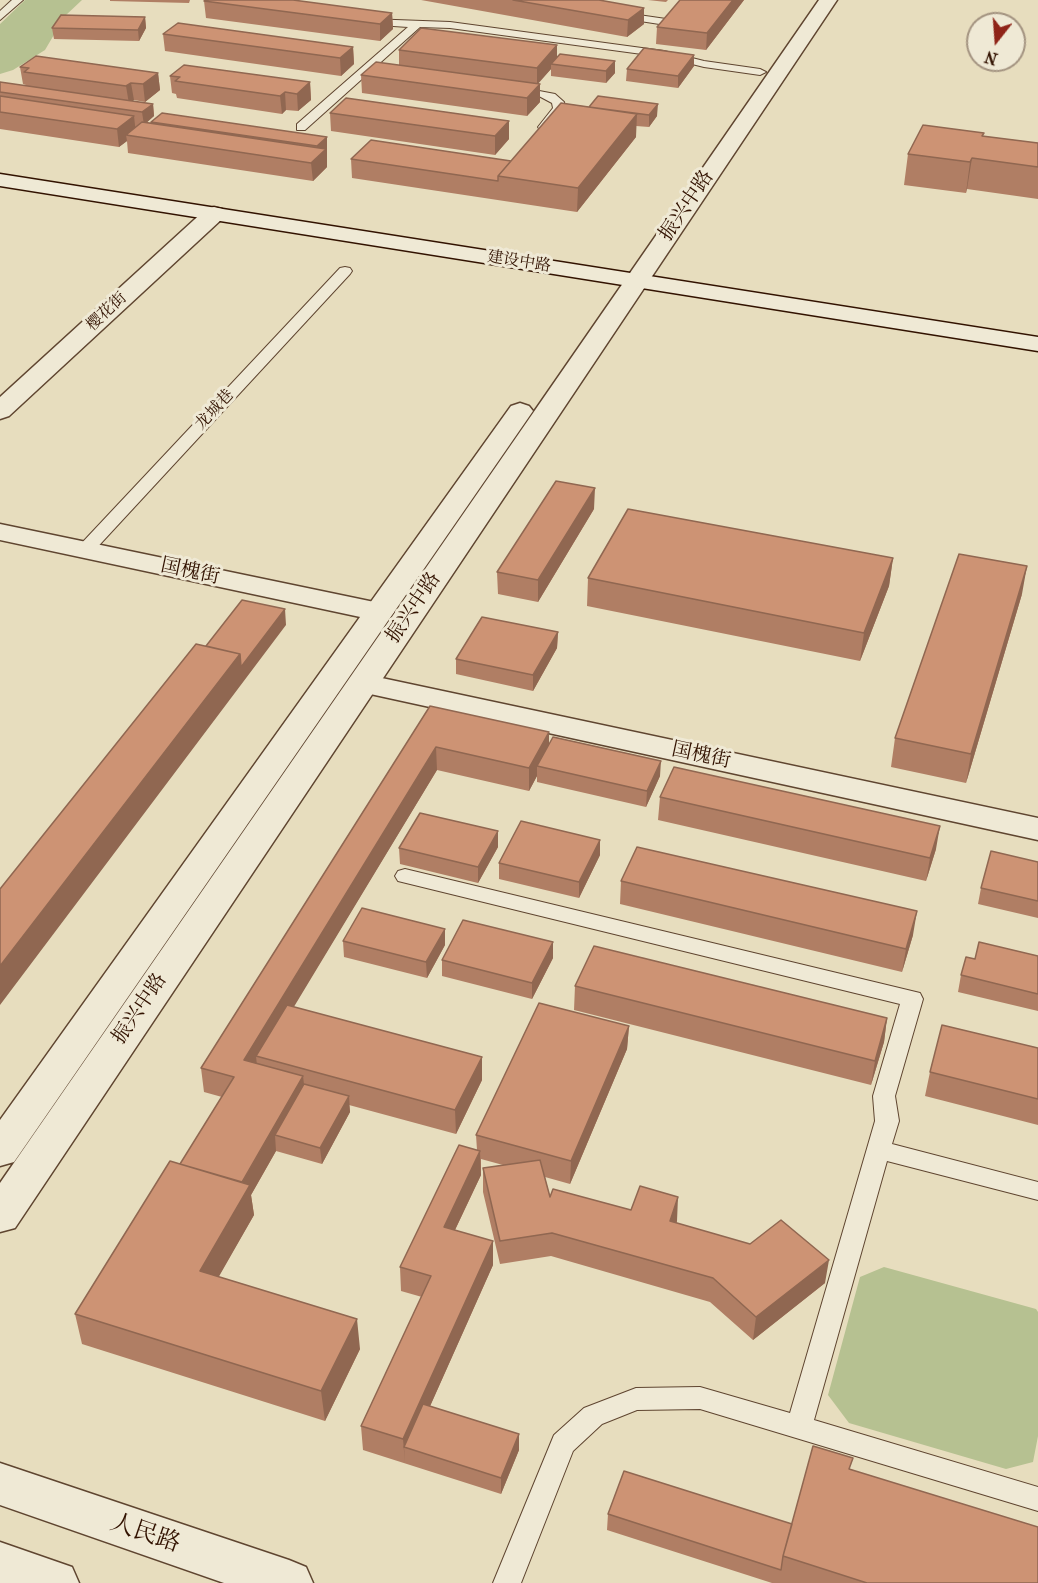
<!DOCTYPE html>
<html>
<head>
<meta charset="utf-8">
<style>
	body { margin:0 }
	#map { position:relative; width:1038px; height:1583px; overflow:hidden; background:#e7ddbe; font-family:"IM FELL French Canon",serif }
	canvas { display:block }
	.north { position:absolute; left:966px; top:12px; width:60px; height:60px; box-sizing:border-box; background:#efe9d5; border:2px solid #a39380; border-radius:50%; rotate:197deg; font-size:16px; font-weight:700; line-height:24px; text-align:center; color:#321200 }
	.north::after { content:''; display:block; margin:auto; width:21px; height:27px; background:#8f2418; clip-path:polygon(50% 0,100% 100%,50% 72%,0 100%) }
</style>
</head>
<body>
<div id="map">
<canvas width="1038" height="1583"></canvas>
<div class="north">N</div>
</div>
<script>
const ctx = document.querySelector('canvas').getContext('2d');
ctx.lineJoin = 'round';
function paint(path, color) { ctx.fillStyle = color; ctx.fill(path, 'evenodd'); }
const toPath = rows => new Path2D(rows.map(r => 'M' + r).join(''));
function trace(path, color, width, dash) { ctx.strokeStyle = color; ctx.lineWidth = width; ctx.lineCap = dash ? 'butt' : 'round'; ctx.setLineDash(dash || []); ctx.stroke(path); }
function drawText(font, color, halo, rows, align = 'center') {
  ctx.font = font + ' "IM FELL French Canon","Noto Serif SC",serif'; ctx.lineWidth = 6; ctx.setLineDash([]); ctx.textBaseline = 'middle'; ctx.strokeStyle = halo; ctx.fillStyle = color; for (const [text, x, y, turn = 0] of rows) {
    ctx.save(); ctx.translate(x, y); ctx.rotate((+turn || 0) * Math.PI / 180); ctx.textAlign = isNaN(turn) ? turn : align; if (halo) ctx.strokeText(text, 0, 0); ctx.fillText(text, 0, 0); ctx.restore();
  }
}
paint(toPath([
	[25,0,82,0,65,16,45,50,13,70,0,74,0,24],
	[884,1267,1036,1309,1038,1312,1038,1436,1033,1462,1006,1469,849,1423,828,1395,860,1277]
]), '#b6c191');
const service = toPath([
	[12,0,23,0,0,20,0,11,12,0],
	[618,12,666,19,671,22,666,25,614,17,613,15,618,12],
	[368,19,450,22,664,51,704,61,760,69,766,72,760,75,704,67,664,57,450,28,420,27,305,130,297,130,297,124,408,27,364,24,363,22,368,19],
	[513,86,555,94,564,102,565,108,548,130,540,130,538,127,553,108,552,103,537,95,509,91,509,87,513,86],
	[345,267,350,268,352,271,350,274,91,554,79,554,77,550,79,546,340,268,345,267],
	[405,869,920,993,923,999,895,1096,899,1121,892,1144,1038,1182,1038,1200,887,1161,814,1420,1038,1487,1038,1511,700,1409,637,1410,602,1424,573,1451,521,1583,493,1583,554,1435,584,1408,636,1388,700,1387,790,1413,875,1121,873,1096,900,1004,398,881,395,876,398,871,405,869]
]);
const minor = toPath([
	[214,207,222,209,225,214,222,219,9,416,0,419,0,397,206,209,214,207],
	[0,524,379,603,389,606,394,612,389,618,379,621,0,540,0,524],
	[363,674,1038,818,1038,840,352,690,348,683,352,676,363,674]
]);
const tertiary = toPath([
	[819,0,837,0,15,1228,0,1232,0,1183,819,0],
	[520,403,529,406,533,411,14,1162,0,1166,0,1120,511,406,520,403],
	[0,1463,289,1560,306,1567,313,1583,224,1583,0,1505,0,1463],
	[0,1542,72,1567,79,1583,0,1583,0,1542]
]);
const secondary = toPath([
	[0,174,1038,337,1038,351,0,186,0,174]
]);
trace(service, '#5f4530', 2);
trace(minor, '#5f4530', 3);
trace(tertiary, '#5f4530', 3);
trace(secondary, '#321200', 3);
paint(service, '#efe9d5');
paint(minor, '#efe9d5');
paint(tertiary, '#efe9d5');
paint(secondary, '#efe9d5');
paint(toPath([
	[110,0,190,0,189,3,110,1],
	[421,0,599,0,644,24,627,37],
	[648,0,668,0,666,2],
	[680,0,744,0,706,50,656,44,657,27],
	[204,1,392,13,393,29,380,41,206,18],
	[145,17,146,28,139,41,54,39,52,28],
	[163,34,353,47,354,64,341,76,165,51],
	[399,50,615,61,615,73,606,83,551,76,551,69,537,84,540,102,527,116,362,93,361,75,399,65],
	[694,66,678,88,626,81,627,69],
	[20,67,158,73,160,90,145,102,134,100,132,101,153,104,154,116,147,122,151,123,151,122,327,137,327,167,313,181,128,153,127,141,119,147,0,129,0,82,26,86,26,85,23,84],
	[170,76,310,82,311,100,298,111,286,110,282,114,177,98,176,94,172,93],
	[346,98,509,139,495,155,331,131,330,113],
	[561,103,657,116,649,127,636,126,636,137,577,212,352,178,351,159,511,161],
	[983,136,1038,143,1038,199,967,189,966,193,904,185,908,154],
	[594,509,538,602,498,594,497,572],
	[893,558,889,586,860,661,587,606,588,578],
	[1022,594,966,783,891,767,895,738],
	[558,632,557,648,533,691,456,674,456,659],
	[430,706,549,745,660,776,646,807,537,782,537,776,529,791,437,770,293,1007,482,1080,456,1134,349,1105,350,1112,322,1164,276,1151,251,1195,254,1215,218,1277,360,1349,325,1421,82,1344,75,1314,180,1164,222,1097,204,1092,201,1068],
	[660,797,936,849,926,881,658,820],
	[600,840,600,855,579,898,499,879,499,863],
	[498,847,478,883,400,864,399,848],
	[1038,862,1038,918,978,904,981,888],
	[621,881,913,935,902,972,620,904],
	[445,929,445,945,427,978,344,957,343,941],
	[1038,956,1038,1011,958,992,961,975,975,959],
	[553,958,532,999,442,976,442,960],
	[575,986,887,1018,884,1042,871,1085,574,1010],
	[629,1026,627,1049,570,1184,545,1177,550,1197,631,1210,677,1221,676,1223,825,1283,753,1340,710,1302,551,1256,500,1264,483,1192,483,1168,503,1165,481,1159,481,1175,455,1230,493,1265,430,1406,519,1450,501,1494,363,1450,361,1426,422,1297,401,1291,400,1267,477,1150,476,1135],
	[1038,1048,1038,1125,925,1096,930,1072],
	[851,1469,1038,1583,772,1583,607,1530,608,1514,792,1524]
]), '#b07e64');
paint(toPath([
	[733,0,744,0,706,50,707,33],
	[644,8,644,24,627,37,628,20],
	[392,13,393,29,380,41,380,24],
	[145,17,146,28,139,41,138,30],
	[557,45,557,62,551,64,551,69,537,85,537,68],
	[353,47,354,64,341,76,340,58],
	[694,55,694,66,678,88,678,76],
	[615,61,615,73,606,83,606,71],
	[158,73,160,90,145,102,143,84],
	[310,82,311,100,298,111,297,94],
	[131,83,134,100,129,104,126,86],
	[540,84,540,102,527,116,527,98],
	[285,92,286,110,282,114,280,96],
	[153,104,154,116,144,125,142,112],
	[658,104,657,116,649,127,649,115],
	[637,114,636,137,577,212,578,188],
	[134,116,136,134,126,135,127,141,119,147,117,129],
	[509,121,509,139,495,155,495,136],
	[327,137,327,167,313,181,311,163,318,157,317,146],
	[972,158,967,189,966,193,970,162],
	[595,488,594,509,538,602,538,580],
	[893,558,889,586,860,661,864,633],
	[1027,566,1022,594,966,783,971,754],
	[285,609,286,625,0,1005,0,966,240,654],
	[558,632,557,648,533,691,533,675],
	[549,732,549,754,537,766,537,776,529,791,529,768],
	[436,747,437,770,263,1058,256,1056,257,1066,244,1060],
	[661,761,660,776,646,807,647,791],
	[940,826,936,849,926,881,930,858],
	[498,831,498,847,478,883,478,867],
	[600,840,600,855,579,898,579,882],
	[917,911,913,935,902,972,906,949],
	[445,929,445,945,427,978,426,962],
	[553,942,553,958,532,999,532,983],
	[887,1018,884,1042,871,1085,875,1061],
	[629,1026,627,1049,570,1184,571,1161],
	[482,1057,482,1080,456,1134,455,1110],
	[303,1076,306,1100,275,1135,276,1151,251,1195,254,1215,205,1301,200,1271,239,1188],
	[349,1096,350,1112,322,1164,320,1148],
	[480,1151,481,1175,445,1251,444,1227],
	[678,1197,677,1221,668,1245,670,1221],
	[493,1241,493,1265,411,1449,404,1447,405,1463,403,1439],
	[829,1260,825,1283,753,1340,756,1317],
	[357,1319,360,1349,325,1421,321,1391],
	[519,1434,519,1450,501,1494,501,1478]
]), '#906751');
const building = toPath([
	[206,0,293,0,392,13,380,24,204,1,206,0],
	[513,0,599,0,644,8,628,20,513,0],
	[680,0,733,0,707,33,657,27,680,0],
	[61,15,145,17,138,30,52,28,61,15],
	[178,23,353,47,340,58,163,34,178,23],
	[421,28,557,45,537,68,399,50,421,28],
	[644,48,694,55,678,76,627,69,644,48],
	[560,54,615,61,606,71,551,64,560,54],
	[36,56,158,73,143,84,131,83,126,86,24,72,29,68,20,67,36,56],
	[376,62,540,84,527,98,361,75,376,62],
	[184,65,310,82,297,94,285,92,280,96,175,81,180,77,170,76,184,65],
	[0,82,153,104,142,112,0,92,0,82],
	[0,96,134,116,117,129,0,112,0,96],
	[598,96,658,104,649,115,589,107,598,96],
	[346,98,509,121,495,136,330,113,346,98],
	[561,103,637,114,578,188,498,176,561,103],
	[162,113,327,137,317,146,151,122,162,113],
	[142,122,326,149,311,163,126,135,142,122],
	[923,125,984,133,982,136,1038,143,1038,167,972,158,970,162,908,154,923,125],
	[371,140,511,161,498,176,498,181,351,159,371,140],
	[556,481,595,488,538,580,497,572,556,481],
	[628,509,893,558,864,633,588,578,628,509],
	[959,554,1027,566,971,754,895,738,959,554],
	[242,600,285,609,241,667,240,654,206,646,242,600],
	[482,617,558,632,533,675,456,659,482,617],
	[196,644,240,654,0,966,0,889,196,644],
	[430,706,549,732,529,768,436,747,244,1060,303,1076,242,1182,180,1164,234,1077,201,1068,430,706],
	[553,737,661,761,647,791,537,766,553,737],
	[674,767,940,826,930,858,660,797,674,767],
	[420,813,498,831,478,867,399,848,420,813],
	[521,821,600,840,579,882,499,863,521,821],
	[637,847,917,911,906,949,621,881,637,847],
	[991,851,1038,862,1038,901,981,888,991,851],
	[362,908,445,929,426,962,343,941,362,908],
	[463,920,553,942,532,983,442,960,463,920],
	[979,942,1038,956,1038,994,961,975,966,957,975,959,979,942],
	[594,946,887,1018,875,1061,575,986,594,946],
	[539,1003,629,1026,571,1161,476,1135,539,1003],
	[287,1005,482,1057,455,1110,256,1056,287,1005],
	[942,1025,1038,1048,1038,1099,930,1072,942,1025],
	[304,1084,349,1096,320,1148,275,1135,304,1084],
	[459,1145,480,1151,444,1227,493,1241,403,1439,361,1426,431,1276,400,1267,459,1145],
	[540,1160,550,1197,553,1189,631,1210,640,1186,678,1197,670,1221,750,1244,781,1220,829,1260,756,1317,713,1278,552,1233,500,1241,483,1168,540,1160],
	[170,1161,250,1185,200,1271,357,1319,321,1391,75,1314,170,1161],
	[423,1404,519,1434,501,1478,404,1447,423,1404],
	[813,1446,853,1458,849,1469,1038,1527,1038,1583,867,1583,783,1556,813,1446],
	[624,1471,792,1524,783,1556,781,1570,608,1514,624,1471]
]);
paint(building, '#cd9374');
trace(building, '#906751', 1.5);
drawText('16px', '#321200', '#efe9d5', [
	["建设中路",519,262,9],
	["樱花街",107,312,-43],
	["龙城巷",215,410,-47]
]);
drawText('20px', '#321200', '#efe9d5', [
	["振兴中路",687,206,-56],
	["国槐街",190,572,12],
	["振兴中路",414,608,-56],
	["国槐街",701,756,12],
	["振兴中路",140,1009,-56]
]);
drawText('24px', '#321200', '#efe9d5', [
	["人民路",145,1534,19]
]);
</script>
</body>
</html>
